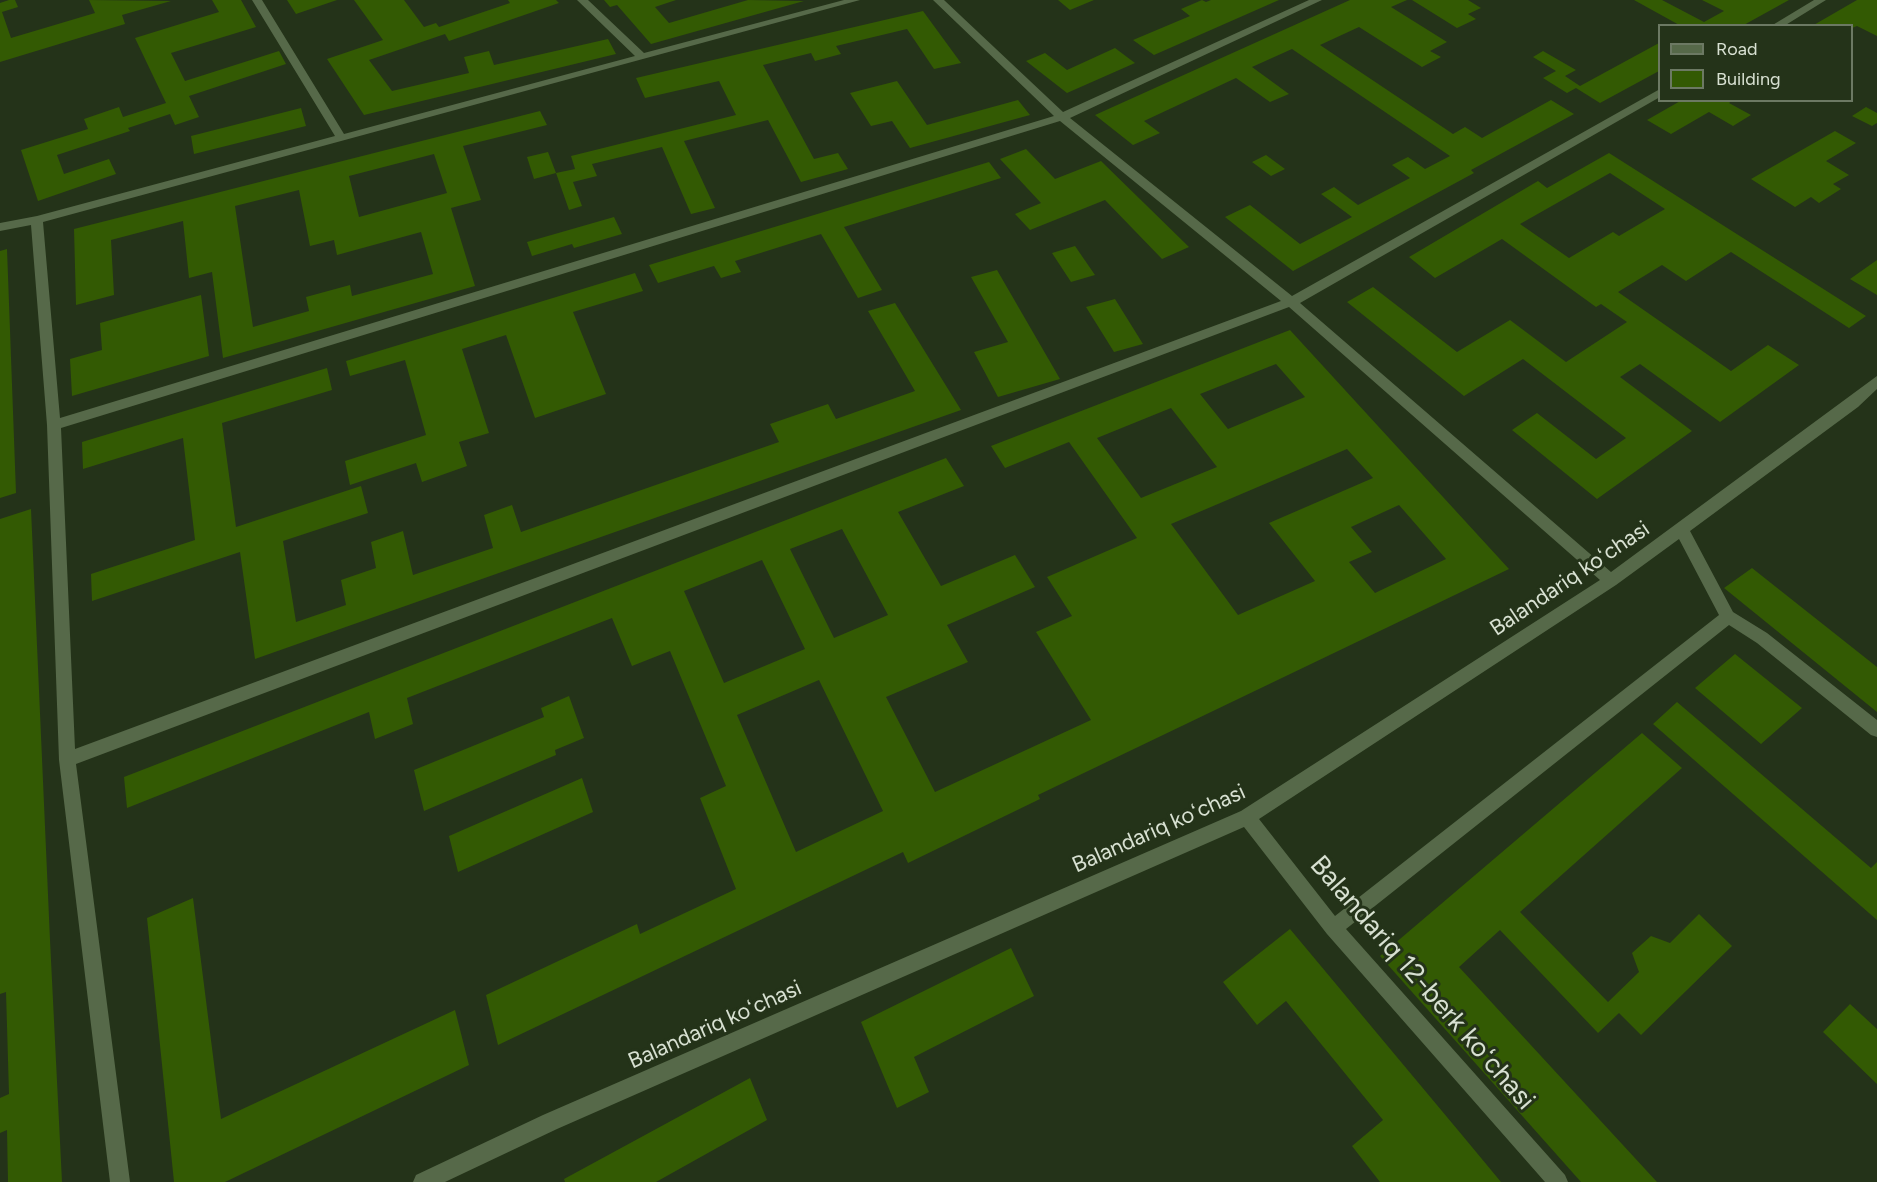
<!DOCTYPE html>
<html>
<head>
<meta charset="utf-8">
<style>
	body { margin:0 }
	#map { position:relative; width:1877px; height:1182px; overflow:hidden; background:#243319; font-family:Figtree,sans-serif }
	canvas { display:block }
	.legend { position:absolute; left:1658px; top:24px; width:195px; height:78px; box-sizing:border-box; background:#243319; border:2px solid #6c7963; margin:0; padding:8px 10px; list-style:none; font-size:18px; color:#d8e1d2 }
	.legend li { display:flex; align-items:center; gap:12px; height:30px }
	.legend b { width:30px; border:2px solid #6c7963 }
</style>
</head>
<body>
<div id="map">
<canvas width="1877" height="1182"></canvas>
<ul class="legend">
<li><b style="height:8px;background:#566949"></b>Road</li>
<li><b style="height:16px;background:#335a03"></b>Building</li>
</ul>
</div>
<script>
const ctx = document.querySelector('canvas').getContext('2d');
ctx.lineJoin = 'round';
function paint(path, color) { ctx.fillStyle = color; ctx.fill(path, 'evenodd'); }
const toPath = rows => new Path2D(rows.map(r => 'M' + r).join(''));
function drawText(font, color, halo, rows, align = 'center') {
  ctx.font = font + ' Figtree,sans-serif'; ctx.lineWidth = 6; ctx.setLineDash([]); ctx.textBaseline = 'middle'; ctx.strokeStyle = halo; ctx.fillStyle = color; for (const [text, x, y, turn = 0] of rows) {
    ctx.save(); ctx.translate(x, y); ctx.rotate((+turn || 0) * Math.PI / 180); ctx.textAlign = isNaN(turn) ? turn : align; if (halo) ctx.strokeText(text, 0, 0); ctx.fillText(text, 0, 0); ctx.restore();
  }
}
paint(toPath([
	[9,0,15,0,18,7,2,12,11,38,95,13,89,0,171,1,122,15,125,24,0,62,0,3],
	[212,0,241,0,256,27,171,53,185,81,279,51,286,64,189,96,199,117,175,125,170,114,128,128,130,131,57,155,64,174,109,159,116,174,38,201,21,150,88,129,84,119,119,107,123,117,166,103,135,38,219,12],
	[287,0,337,0,296,14],
	[354,0,404,0,424,27,436,23,439,27,510,3,508,0,556,0,559,3,449,41,445,34,369,60,392,91,469,73,464,57,489,51,494,65,608,39,616,54,364,115,327,59,383,40],
	[604,0,676,0,655,7,669,23,748,0,804,1,651,44,617,5,610,7],
	[1058,0,1094,0,1070,10],
	[1202,0,1206,2,1211,0,1279,0,1154,55,1133,40,1190,16,1181,9],
	[1350,0,1407,0,1391,7,1447,42,1430,51,1441,57,1422,67,1359,27,1320,45,1453,134,1465,127,1482,138,1551,100,1574,114,1471,170,1474,173,1293,271,1225,217,1250,205,1300,244,1352,217,1321,194,1334,187,1358,205,1410,178,1392,165,1408,157,1425,169,1450,156,1292,49,1252,67,1289,94,1270,102,1236,78,1144,121,1160,133,1133,145,1095,115],
	[1412,0,1468,0,1481,8,1468,14,1476,19,1457,28],
	[1634,0,1662,0,1704,22,1724,11,1702,0,1789,0,1742,26,1681,26],
	[1857,0,1877,0,1877,36,1857,26,1852,28,1852,26,1812,26],
	[923,11,961,63,934,69,907,29,836,46,841,54,815,61,811,53,763,65,814,159,838,153,848,169,801,182,768,120,684,141,715,208,691,214,662,147,592,164,597,176,573,182,582,206,569,210,556,173,575,169,571,156,736,115,719,81,645,98,636,78],
	[1659,43,1659,71,1600,103,1576,88,1567,93,1543,78,1556,71,1533,57,1543,51,1576,70,1565,76,1580,86],
	[1115,48,1135,63,1067,93,1026,61,1045,53,1067,70],
	[897,81,927,125,1018,100,1030,115,910,148,892,121,871,126,850,93],
	[1682,100,1733,100,1729,103,1751,115,1733,126,1709,112,1671,134,1647,120],
	[1866,107,1877,113,1877,123,1872,126,1852,116],
	[301,108,306,126,194,154,191,136],
	[540,111,547,125,463,146,481,200,451,208,475,286,223,358,212,272,189,278,183,221,111,240,114,295,76,305,74,229],
	[434,154,447,193,359,217,349,176],
	[299,190,310,246,334,240,337,255,421,232,433,274,352,296,350,285,306,297,309,311,253,327,235,206],
	[1835,131,1856,143,1826,161,1849,175,1833,184,1841,189,1819,203,1811,197,1795,207,1751,179],
	[1026,149,1055,179,1101,161,1189,247,1162,259,1105,200,1030,230,1015,214,1041,203,1000,159],
	[548,152,556,173,534,179,527,157],
	[1609,153,1866,316,1849,328,1731,252,1686,281,1662,265,1618,292,1731,371,1768,345,1799,365,1720,422,1640,364,1620,377,1692,431,1597,499,1512,430,1537,413,1596,459,1626,438,1523,359,1464,396,1347,302,1373,287,1457,352,1510,320,1566,362,1627,322,1601,304,1596,307,1502,239,1435,278,1409,257,1538,181,1547,188],
	[1610,173,1665,209,1619,236,1613,232,1569,258,1520,224],
	[1266,155,1285,169,1271,176,1252,162],
	[989,162,1001,178,844,227,882,290,858,298,821,234,735,261,741,272,721,278,714,266,658,283,649,265],
	[614,217,622,234,574,248,572,244,532,256,527,242],
	[1075,246,1095,275,1071,282,1052,253],
	[7,249,16,493,0,498,0,251],
	[1877,260,1877,295,1850,279],
	[997,270,1060,379,998,397,974,352,1008,342,971,277],
	[635,273,643,291,573,312,606,394,535,418,506,335,462,349,489,433,459,442,467,466,422,482,416,463,350,485,345,461,426,435,405,360,350,376,346,361],
	[201,295,209,356,72,396,70,359,102,350,100,323],
	[1115,299,1143,344,1114,352,1086,307],
	[895,303,961,410,255,659,240,552,92,601,91,574,195,540,183,438,83,469,82,442,327,368,332,390,222,423,236,527,361,486,368,513,283,541,296,622,346,605,341,580,376,568,371,542,403,531,413,575,493,548,484,515,512,505,521,532,779,442,770,424,828,404,836,419,915,391,868,311],
	[1290,330,1509,569,1038,795,1040,799,908,863,903,852,498,1045,486,995,637,924,640,934,736,889,700,798,726,786,670,651,632,666,612,618,407,698,413,724,375,739,369,712,127,808,124,777,946,458,964,486,898,512,941,586,1015,555,1035,587,947,625,968,662,886,697,935,792,1091,720,1036,632,1072,616,1047,577,1137,538,1069,442,1005,468,991,446],
	[1276,364,1305,397,1228,429,1200,394],
	[1171,408,1217,467,1141,498,1097,438],
	[1347,449,1373,478,1269,523,1315,581,1238,615,1171,524],
	[1399,505,1446,559,1375,593,1349,562,1372,552,1351,527],
	[842,529,888,615,834,638,790,549],
	[762,560,805,649,724,683,684,591],
	[819,680,883,811,796,852,737,715],
	[31,509,50,940,62,1182,8,1182,7,1130,0,1133,0,1098,9,1094,6,992,0,994,0,519],
	[1752,568,1877,667,1877,712,1724,588],
	[1735,654,1802,708,1761,744,1695,688],
	[569,696,584,738,555,750,556,755,424,811,414,770,544,717,541,708],
	[1677,702,1871,868,1877,862,1877,920,1653,724],
	[1642,733,1682,768,1520,912,1608,1002,1639,972,1632,953,1651,936,1670,943,1699,914,1732,946,1641,1035,1619,1013,1598,1033,1500,930,1459,967,1657,1182,1581,1182,1380,956],
	[582,778,593,812,458,872,449,836],
	[193,898,221,1119,455,1010,469,1065,225,1182,174,1182,147,918],
	[1290,929,1462,1135,1501,1182,1380,1182,1352,1146,1383,1120,1286,1001,1257,1025,1223,982],
	[1011,948,1034,996,914,1057,929,1092,897,1108,861,1022],
	[1850,1004,1877,1029,1877,1084,1823,1032],
	[750,1078,767,1120,656,1182,565,1182,564,1179]
]), '#335a03');
paint(toPath([
	[252,0,262,0,344,134,635,56,577,0,588,0,644,53,844,0,860,0,43,222,60,418,1054,116,933,0,944,0,1063,112,1309,0,1322,0,1070,118,1292,296,1660,89,1660,97,1300,303,1611,572,1877,376,1877,389,1858,407,1690,531,1733,612,1767,633,1877,720,1877,737,1871,735,1757,643,1729,625,1346,929,1565,1175,1568,1182,1545,1182,1327,934,1244,827,557,1129,445,1182,413,1182,416,1175,543,1115,1241,811,1600,580,1289,307,76,764,130,1182,110,1182,59,760,47,425,31,225,0,231,0,223,37,216,335,136,252,0],
	[1060,121,1281,301,75,749,61,428,1060,121],
	[1679,539,1719,615,1335,916,1259,819,1616,585,1679,539],
	[1814,0,1826,0,1784,26,1771,26,1814,0]
]), '#566949');
drawText('22px', '#d8e1d2', '#243319', [
	["Balandariq koʻchasi",1570,579,-34],
	["Balandariq koʻchasi",1159,829,-24],
	["Balandariq koʻchasi",715,1025,-24]
]);
drawText('27px', '#d8e1d2', '#243319', [
	["Balandariq 12-berk koʻchasi",1422,983,49]
]);
</script>
</body>
</html>
